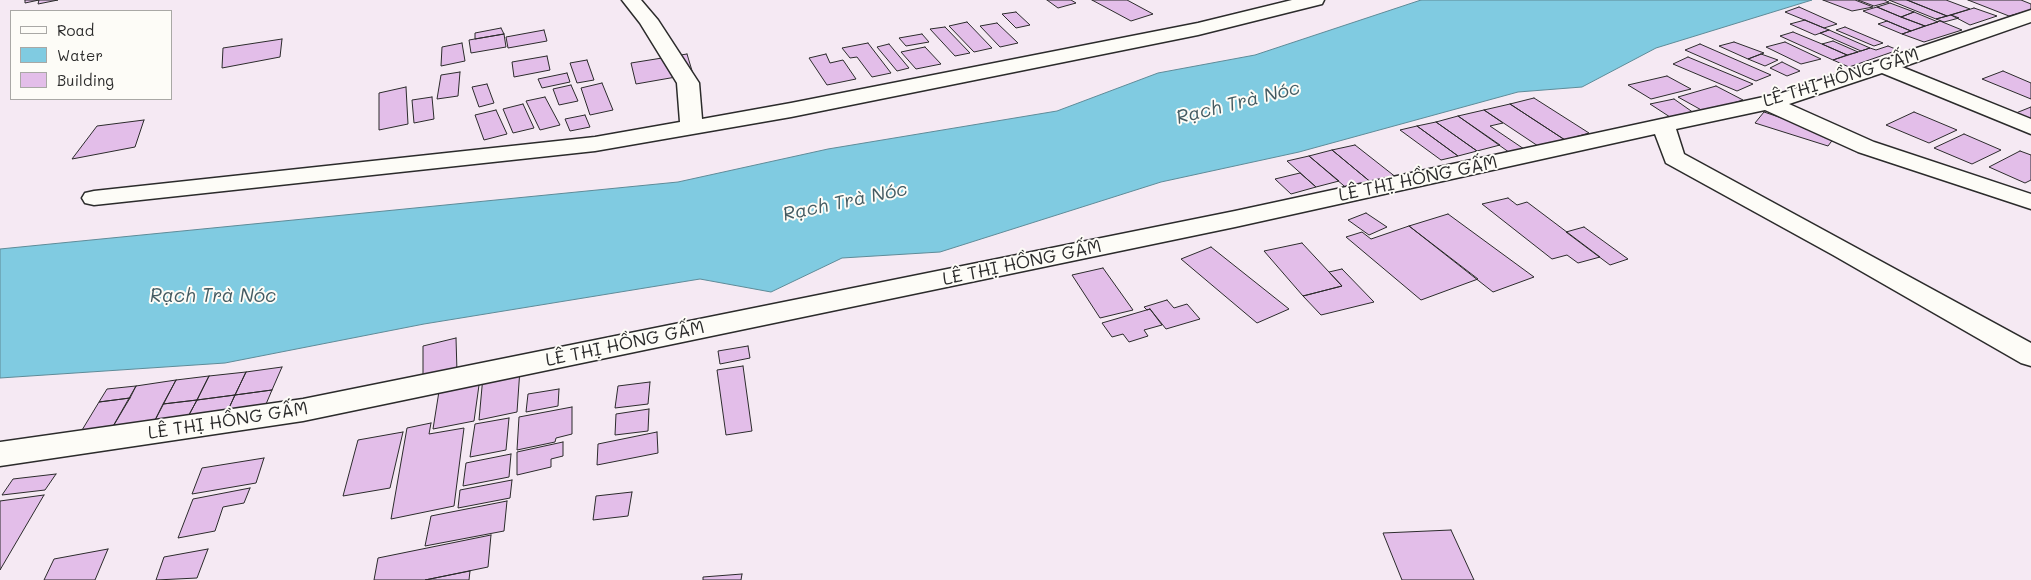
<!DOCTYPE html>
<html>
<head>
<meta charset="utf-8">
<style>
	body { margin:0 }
	#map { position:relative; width:2031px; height:580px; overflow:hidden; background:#f5e9f3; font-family:Mali,sans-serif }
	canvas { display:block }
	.legend { position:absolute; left:10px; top:10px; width:162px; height:90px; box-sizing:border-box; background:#fdfcf7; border:1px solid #a9a8a5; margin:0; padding:6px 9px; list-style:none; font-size:15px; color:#2b2b2b }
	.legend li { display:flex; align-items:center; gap:10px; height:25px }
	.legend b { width:25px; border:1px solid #a9a8a5 }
</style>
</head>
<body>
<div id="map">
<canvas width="2031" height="580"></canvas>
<ul class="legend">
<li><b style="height:6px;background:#fdfcf7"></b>Road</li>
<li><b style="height:14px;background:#80cbe1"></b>Water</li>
<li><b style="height:14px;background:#e3bee9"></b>Building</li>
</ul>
</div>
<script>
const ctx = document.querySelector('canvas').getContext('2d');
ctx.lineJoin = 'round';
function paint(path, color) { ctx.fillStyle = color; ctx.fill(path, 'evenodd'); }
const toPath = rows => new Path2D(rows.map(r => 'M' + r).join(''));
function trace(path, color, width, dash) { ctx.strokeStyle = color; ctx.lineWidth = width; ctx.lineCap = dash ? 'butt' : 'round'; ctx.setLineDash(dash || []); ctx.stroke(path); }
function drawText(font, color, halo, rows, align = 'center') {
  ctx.font = font + ' Mali,sans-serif'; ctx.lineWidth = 4; ctx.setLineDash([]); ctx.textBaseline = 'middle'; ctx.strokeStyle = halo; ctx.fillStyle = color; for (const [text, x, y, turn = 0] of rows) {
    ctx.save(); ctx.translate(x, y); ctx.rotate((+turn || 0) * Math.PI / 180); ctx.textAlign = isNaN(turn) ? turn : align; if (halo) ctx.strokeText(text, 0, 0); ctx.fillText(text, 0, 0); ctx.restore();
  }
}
const water = toPath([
	[1421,0,1812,0,1656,48,1582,87,1518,92,1299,152,1161,182,940,252,842,258,771,292,700,279,424,324,225,363,0,378,0,249,678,182,828,149,1057,111,1158,73,1255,55,1421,0]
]);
paint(water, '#80cbe1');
trace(water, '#5e8b98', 1);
const building = toPath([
	[25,0,58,0,38,4,39,0,25,3,25,0],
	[1047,0,1071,0,1076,3,1058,8,1047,0],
	[1092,0,1127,0,1153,14,1131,21,1092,0],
	[1823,0,1855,0,1873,7,1852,11,1823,0],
	[1858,0,1884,0,1889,2,1874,6,1858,0],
	[1889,0,1907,0,1947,16,1936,19,1889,0],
	[1907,0,1946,0,1970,9,1947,16,1907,0],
	[1968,0,2021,0,2031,4,2031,10,2009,16,1968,0],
	[1890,3,1914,12,1901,17,1877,7,1890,3],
	[1799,7,1837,24,1824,28,1785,12,1799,7],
	[1877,7,1901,17,1925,26,1911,31,1863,11,1877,7],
	[1974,8,1997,16,1970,25,1951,15,1974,8],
	[1016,12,1030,25,1016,28,1002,14,1016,12],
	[1914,12,1938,22,1925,26,1901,17,1914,12],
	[1951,15,1959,18,1944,22,1936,19,1951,15],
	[1805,20,1824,28,1829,30,1815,35,1790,24,1805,20],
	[1887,21,1911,31,1902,34,1878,24,1887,21],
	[1940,21,1962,30,1924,42,1902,34,1940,21],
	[967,22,992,48,974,52,949,26,967,22],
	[997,23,1018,43,1000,47,980,26,997,23],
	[945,27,970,53,955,56,930,29,945,27],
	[1845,27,1883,43,1874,46,1836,30,1845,27],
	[501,28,504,34,475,39,475,33,501,28],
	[544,30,547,41,508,48,506,37,544,30],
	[1829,30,1870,48,1861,51,1820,33,1829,30],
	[1793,32,1822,44,1847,55,1833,60,1780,36,1793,32],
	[504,34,506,47,471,53,469,40,504,34],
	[922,34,929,42,906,46,899,38,922,34],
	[282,39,280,57,222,68,223,48,282,39],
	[1833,41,1858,52,1847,55,1822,44,1833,41],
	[1734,42,1764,53,1748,59,1719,46,1734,42],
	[1785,42,1821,59,1801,64,1766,47,1785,42],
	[462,43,465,61,441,66,442,47,462,43],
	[868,43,891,73,872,77,857,57,850,58,842,48,868,43],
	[889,44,909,68,897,71,877,47,889,44],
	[1700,44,1771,75,1756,81,1685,50,1700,44],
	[1888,46,1898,50,1849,67,1833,60,1870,48,1876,50,1888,46],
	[925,47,941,64,916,69,901,52,925,47],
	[687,54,693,74,636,84,631,63,687,54],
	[826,54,830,63,843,60,856,79,827,85,809,58,826,54],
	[1761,54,1778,60,1765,66,1748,59,1761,54],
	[547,56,550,70,514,77,512,62,547,56],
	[1688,57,1753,84,1737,91,1673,64,1688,57],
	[587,60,594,80,577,83,570,63,587,60],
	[1782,62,1800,71,1787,76,1770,68,1782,62],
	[2003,71,2031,83,2031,99,1982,79,2003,71],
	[460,72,458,96,437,99,441,75,460,72],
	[567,73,570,82,542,88,538,79,567,73],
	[1667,76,1691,89,1651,99,1628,85,1667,76],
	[602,83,613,110,590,115,581,88,602,83],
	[487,84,494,103,479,107,472,87,487,84],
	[571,85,578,101,559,105,553,89,571,85],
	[1716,86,1743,100,1705,112,1678,97,1716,86],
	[406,87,408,124,379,130,379,93,406,87],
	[432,97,434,119,414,123,412,100,432,97],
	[545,97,560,125,540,130,526,101,545,97],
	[1534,98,1589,133,1565,140,1510,104,1534,98],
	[1674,99,1694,113,1670,117,1650,104,1674,99],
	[523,104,534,128,513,133,503,109,523,104],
	[1510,104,1565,140,1538,146,1484,110,1510,104],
	[2031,107,2031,122,2016,113,2031,107],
	[496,110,507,134,484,140,475,115,496,110],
	[1484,110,1503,123,1490,126,1527,151,1513,155,1458,116,1484,110],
	[1764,112,1805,126,1803,128,1834,138,1828,146,1755,123,1764,112],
	[1914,112,1957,130,1929,143,1886,125,1914,112],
	[585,115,590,127,570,131,565,119,585,115],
	[1458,116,1500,145,1477,151,1436,122,1458,116],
	[144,120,135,147,72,159,97,126,144,120],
	[1436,122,1477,151,1458,156,1417,126,1436,122],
	[1417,126,1458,156,1441,160,1400,130,1417,126],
	[1964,134,2001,150,1972,164,1934,148,1964,134],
	[1355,145,1397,178,1373,184,1332,150,1355,145],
	[1332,150,1373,184,1350,191,1309,156,1332,150],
	[2020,151,2031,155,2031,180,2025,183,1989,167,2020,151],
	[1309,156,1339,181,1316,187,1287,161,1309,156],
	[1300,173,1316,187,1291,194,1275,179,1300,173],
	[1508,198,1517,205,1527,202,1600,257,1578,263,1567,255,1552,259,1482,204,1508,198],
	[1366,213,1387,227,1369,235,1348,220,1366,213],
	[1448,214,1534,277,1493,292,1409,226,1448,214],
	[1409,226,1478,279,1421,300,1346,237,1362,232,1371,239,1409,226],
	[1584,227,1628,259,1610,265,1566,232,1584,227],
	[1302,243,1329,272,1342,286,1303,296,1264,251,1302,243],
	[1211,247,1289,309,1257,323,1181,259,1211,247],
	[1103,268,1133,310,1100,318,1072,275,1103,268],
	[1342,269,1374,302,1321,315,1303,296,1342,286,1329,272,1342,269],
	[1167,300,1174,308,1187,304,1200,319,1166,329,1150,309,1147,310,1144,307,1167,300],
	[1150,309,1162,325,1144,330,1148,336,1129,342,1123,334,1112,337,1102,323,1150,309],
	[456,338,457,372,423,380,423,346,456,338],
	[748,346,750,358,720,364,718,351,748,346],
	[743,366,752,431,726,435,717,370,743,366],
	[282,367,272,390,235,395,246,372,282,367],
	[520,369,517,412,479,420,483,376,520,369],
	[246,372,235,395,197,400,209,376,246,372],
	[209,376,197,400,163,404,176,380,209,376],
	[480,378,474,421,433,429,440,385,480,378],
	[176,380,150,430,108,435,136,386,176,380],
	[650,382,648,404,615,408,618,386,650,382],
	[136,386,130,398,99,402,107,389,136,386],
	[559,389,558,406,526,412,528,394,559,389],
	[272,390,261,416,223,421,235,395,272,390],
	[235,395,223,421,183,426,197,400,235,395],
	[130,398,108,435,76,440,99,402,130,398],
	[197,400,183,426,150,430,163,404,197,400],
	[572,407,572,434,556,438,555,442,517,450,519,417,572,407],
	[649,409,648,431,615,435,616,414,649,409],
	[509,418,506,450,470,457,475,424,509,418],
	[431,423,429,434,464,428,454,506,391,519,407,428,431,423],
	[403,432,390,488,343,496,358,440,403,432],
	[657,432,658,453,597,465,598,444,657,432],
	[563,442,563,456,551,459,551,467,517,475,517,452,563,442],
	[511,454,509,477,463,486,466,463,511,454],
	[264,458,256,483,192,494,202,468,264,458],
	[56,474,45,490,2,495,13,479,56,474],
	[512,480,510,498,458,508,460,490,512,480],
	[250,488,244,503,223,507,215,531,178,538,193,499,250,488],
	[632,492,628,516,593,520,596,496,632,492],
	[44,495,0,570,0,501,44,495],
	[507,501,504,531,425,546,431,516,507,501],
	[1451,530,1474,580,1402,580,1383,533,1451,530],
	[491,535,488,567,425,580,374,580,378,558,491,535],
	[108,549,95,580,44,580,54,559,108,549],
	[208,549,197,578,156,580,164,557,208,549],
	[470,571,469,580,425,580,470,571],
	[742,574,741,580,703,580,703,577,742,574]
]);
paint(building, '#e3bee9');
trace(building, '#2b2b2b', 1);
const minor = toPath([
	[622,0,641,0,658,20,699,83,702,119,791,103,1198,23,1292,0,1324,0,1322,4,1198,35,791,117,595,151,94,205,85,203,82,198,85,193,94,191,595,137,680,122,677,83,640,23,622,0],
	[2031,10,2031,22,1902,67,2031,119,2031,134,1882,73,1789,104,1874,142,2031,194,2031,209,1858,152,1765,110,1676,129,1684,154,2031,343,2031,366,2021,363,1833,255,1666,163,1655,134,1235,227,303,421,0,466,0,442,303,399,1235,211,1782,93,2031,10]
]);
trace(minor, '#2b2b2b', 3);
paint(minor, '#fdfcf7');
drawText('18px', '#2b2b2b', '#fdfcf7', [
	["LÊ THỊ HỒNG GẤM",1841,78,-17],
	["LÊ THỊ HỒNG GẤM",1418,179,-12],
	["LÊ THỊ HỒNG GẤM",1022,263,-12],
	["LÊ THỊ HỒNG GẤM",625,344,-12],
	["LÊ THỊ HỒNG GẤM",228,421,-9]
]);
drawText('italic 19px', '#445b62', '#fdfcf7', [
	["Rạch Trà Nóc",1238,103,-14],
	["Rạch Trà Nóc",845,202,-12],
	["Rạch Trà Nóc",213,296]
]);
</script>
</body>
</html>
